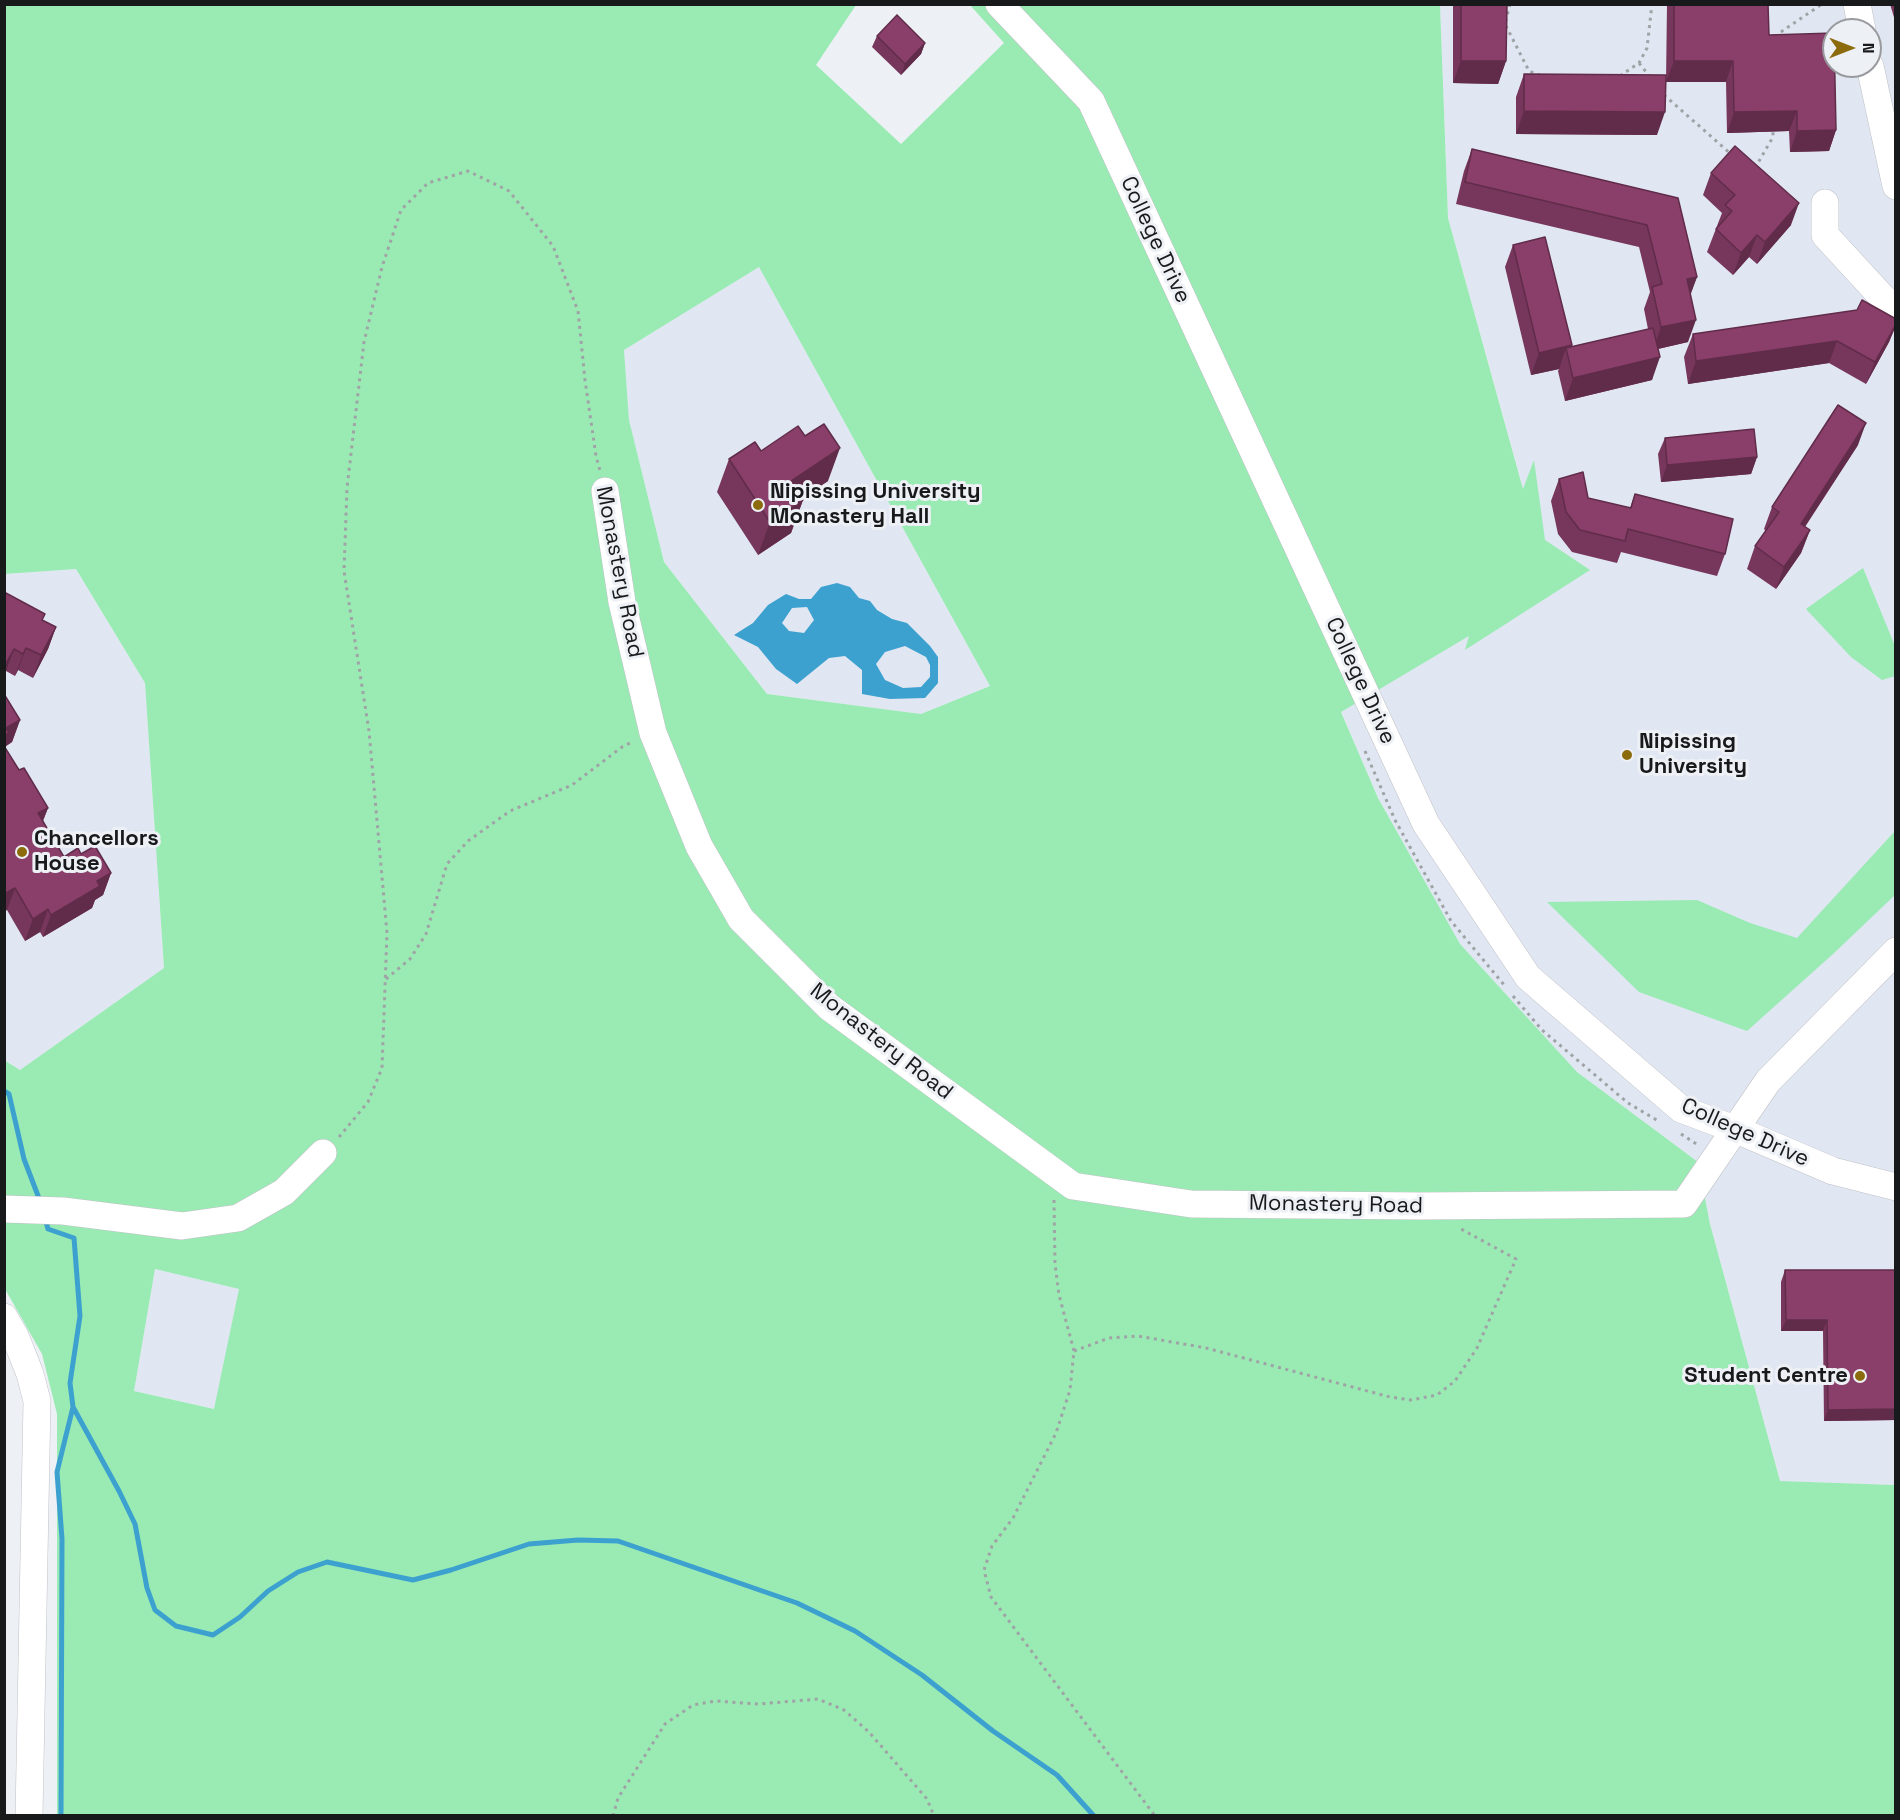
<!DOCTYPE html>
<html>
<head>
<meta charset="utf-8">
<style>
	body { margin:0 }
	#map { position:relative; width:1900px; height:1820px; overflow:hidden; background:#edf0f5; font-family:"Space Grotesk",sans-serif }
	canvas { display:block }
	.frame { position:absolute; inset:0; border:6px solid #18191b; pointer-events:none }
	.north { position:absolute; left:1822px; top:18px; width:60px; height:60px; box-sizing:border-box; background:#edf0f5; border:2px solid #989a9e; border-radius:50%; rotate:90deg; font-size:16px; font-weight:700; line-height:24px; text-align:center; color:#18191b }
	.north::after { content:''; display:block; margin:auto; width:21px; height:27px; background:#8b6b0b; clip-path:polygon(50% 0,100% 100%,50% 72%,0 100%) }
</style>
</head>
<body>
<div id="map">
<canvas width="1900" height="1820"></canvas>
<div class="frame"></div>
<div class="north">N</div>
</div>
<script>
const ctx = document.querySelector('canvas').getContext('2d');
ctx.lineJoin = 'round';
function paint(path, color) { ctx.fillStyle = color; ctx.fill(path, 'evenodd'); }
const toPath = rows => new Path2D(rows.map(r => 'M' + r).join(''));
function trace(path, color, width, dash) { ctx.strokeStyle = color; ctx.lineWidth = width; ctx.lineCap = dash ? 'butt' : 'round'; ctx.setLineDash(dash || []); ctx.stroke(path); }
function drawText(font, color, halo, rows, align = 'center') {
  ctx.font = font + ' "Space Grotesk",sans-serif'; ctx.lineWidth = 6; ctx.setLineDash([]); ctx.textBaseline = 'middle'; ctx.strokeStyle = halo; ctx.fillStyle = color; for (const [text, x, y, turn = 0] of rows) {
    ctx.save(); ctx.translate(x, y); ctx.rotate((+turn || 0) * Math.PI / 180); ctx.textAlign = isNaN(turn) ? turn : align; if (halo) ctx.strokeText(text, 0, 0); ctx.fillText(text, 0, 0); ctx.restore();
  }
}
paint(toPath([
	[1440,5,1895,5,1895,1485,1780,1481,1710,1224,1698,1162,1577,1072,1460,944,1378,798,1341,711,1551,588,1448,218],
	[1834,30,1870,30,1870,66,1834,66],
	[759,267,990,686,921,714,767,694,664,562,629,420,624,350],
	[76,569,145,683,164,968,20,1070,5,1060,5,574],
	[155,1269,239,1289,215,1409,134,1391]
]), '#e0e6f2');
paint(toPath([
	[5,5,856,5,816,65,901,144,1004,43,970,5,1440,5,1448,218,1523,489,1534,460,1545,540,1590,570,1465,650,1469,636,1341,712,1378,798,1460,944,1577,1072,1698,1162,1710,1224,1780,1481,1895,1485,1895,1815,57,1815,57,1414,42,1354,5,1289,4,1060,20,1070,164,968,145,683,76,569,5,574],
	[759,267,990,686,921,714,767,694,664,562,629,420,624,350],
	[155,1269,239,1289,214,1409,134,1391],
	[1863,568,1895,646,1895,676,1882,680,1851,657,1806,609],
	[1895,831,1895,895,1833,954,1747,1031,1639,992,1547,902,1697,900,1750,923,1797,938]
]), '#99ebb3');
paint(toPath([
	[837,583,850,587,859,598,870,601,877,610,892,619,907,623,930,646,938,657,938,683,925,698,890,699,862,694,862,670,845,656,829,658,797,684,776,669,758,647,734,635,753,623,768,605,786,594,799,599,811,599,821,587],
	[807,607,814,620,804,633,789,631,782,623,792,608],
	[905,646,926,657,930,665,930,677,921,687,903,688,885,680,876,664,885,652]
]), '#3da1d0');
trace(toPath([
	[4,1091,9,1094,24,1159,40,1201],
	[45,1218,48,1229,74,1238,80,1316,70,1383,73,1407,119,1491,135,1524,147,1588,155,1610,176,1626,213,1635,240,1617,268,1591,298,1572,327,1562,413,1580,451,1570,529,1544,578,1540,618,1541,797,1603,855,1631,922,1675,993,1731,1057,1775,1094,1816],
	[61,1816,62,1539,57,1472,73,1407]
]), '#3da1d0', 5);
const minor = toPath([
	[999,4,1091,101,1426,824,1528,977,1681,1109,1737,1130,1833,1171,1896,1187],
	[1857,4,1862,30],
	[1870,66,1896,186],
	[1825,203,1825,235,1896,312],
	[605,491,622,602,653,733,699,846,741,919,829,1007,1073,1186,1191,1204,1420,1206,1684,1204,1768,1081,1896,951],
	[4,1209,63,1211,182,1226,238,1218,284,1192,323,1153],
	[4,1317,15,1336,30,1374,37,1401,29,1816]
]);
trace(minor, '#c0c2c7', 28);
trace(toPath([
	[1510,4,1505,24,1529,71,1541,76],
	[1778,38,1778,34,1822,4],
	[1639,63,1651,78],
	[1620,76,1639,63,1647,48,1652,4],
	[1664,95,1731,154],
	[1755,168,1773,137,1773,128],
	[1365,751,1395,820,1451,921,1505,986],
	[386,979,410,959,426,934,447,864,468,841,510,811,572,785,622,747,632,742],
	[1513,996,1542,1030,1628,1103,1660,1122],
	[1681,1134,1698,1145],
	[339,1137,368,1102,382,1068,387,933,369,731,344,571,347,488,364,342,382,267,401,210,428,183,468,171,509,191,553,246,578,311,585,380,596,456,600,471],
	[1054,1200,1055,1264,1059,1295,1074,1351,1070,1390,1056,1433,1013,1518,992,1546,984,1570,991,1597,1155,1816],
	[1074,1351,1109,1338,1138,1336,1206,1348,1390,1397,1411,1400,1437,1395,1455,1381,1477,1348,1516,1259,1461,1229],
	[613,1816,618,1798,665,1724,693,1705,716,1701,758,1704,818,1699,844,1710,869,1732,927,1799,934,1816]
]), '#a0a3a6', 3, [3, 4.5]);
trace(minor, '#fff', 27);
paint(toPath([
	[1453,4,1507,4,1506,61,1498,84,1453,83],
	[1667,4,1768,4,1769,35,1836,130,1829,151,1790,152,1789,131,1727,133,1726,82,1666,82],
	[1890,4,1896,4,1896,24],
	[877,36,925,43,921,54,901,75,872,47],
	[1524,74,1657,135,1516,134,1516,97],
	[1472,149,1678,198,1697,277,1690,294,1688,342,1658,349,1652,380,1565,401,1558,371,1559,369,1531,375,1505,267,1513,245,1571,347,1648,329,1644,309,1650,292,1639,247,1456,204,1464,171],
	[1711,173,1791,225,1757,264,1749,257,1733,275,1707,252,1722,213,1703,195],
	[1896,319,1896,326,1889,342,1866,384,1829,363,1688,384,1684,357,1693,334],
	[1665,438,1757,457,1751,474,1661,482,1658,454],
	[1858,445,1805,527,1810,530,1801,553,1776,589,1747,569,1755,546,1766,531,1764,529,1772,507],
	[761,451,828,481,802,498,803,500,791,533,758,555,717,492,729,459],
	[1559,479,1588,498,1630,508,1635,494,1725,554,1717,576,1621,552,1617,563,1572,552,1558,534,1551,501],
	[4,592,43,620,56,627,48,649,33,678,18,670,15,676,6,671,4,674],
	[4,694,20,720,12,742,5,747,19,770,48,808,43,821,64,857,81,854,111,873,103,895,95,900,92,908,43,937,40,932,25,941,7,910,4,911],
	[1785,1270,1896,1270,1896,1420,1824,1421,1823,1331,1781,1331,1781,1282]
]), '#77365b');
paint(toPath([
	[925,43,921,54,901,75,905,64],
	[1461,61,1506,61,1498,84,1453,83],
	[1674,61,1733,61,1726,82,1666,82],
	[1524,111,1665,112,1657,135,1516,134],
	[1797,111,1789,131,1727,133,1734,112],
	[1836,130,1829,151,1790,152,1797,131],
	[1799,203,1791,225,1757,264,1765,242],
	[1757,235,1749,257,1733,275,1741,253],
	[1697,277,1689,299,1687,279],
	[1696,320,1688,342,1653,350,1661,327],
	[1896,324,1889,342,1866,384,1875,362],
	[1837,341,1829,363,1688,384,1696,361],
	[1572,345,1568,356,1566,348,1559,369,1531,375,1539,353],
	[1660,357,1652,380,1565,401,1573,378],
	[1866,423,1858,445,1792,546,1801,524],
	[840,448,828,481,779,514,791,481],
	[1757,457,1751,474,1661,482,1667,465],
	[803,500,791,533,758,555,770,522],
	[1810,530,1801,553,1776,589,1784,567],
	[56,627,48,649,33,678,41,655],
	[26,648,18,670,15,676,23,654],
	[14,649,6,671,4,674,4,667],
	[20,720,12,742,4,747,4,733,6,728],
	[48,808,39,830,38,813],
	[111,873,103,895,95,900,92,908,43,937,51,915,97,881],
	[15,888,7,910,4,911,4,894],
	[48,909,40,932,25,941,33,919],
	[1786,1320,1827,1320,1823,1331,1781,1331],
	[1896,1409,1896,1420,1824,1421,1828,1410]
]), '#612c4a');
const building = toPath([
	[1461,4,1507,4,1506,61,1461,61,1461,4],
	[1674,4,1768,4,1769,35,1834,33,1836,130,1797,131,1797,111,1734,112,1733,61,1674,61,1674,4],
	[897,15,925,43,905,64,877,36,897,15],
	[1524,74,1666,75,1665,112,1524,111,1524,74],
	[1735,146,1799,203,1765,242,1757,235,1741,253,1716,229,1732,211,1725,205,1735,195,1711,173,1735,146],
	[1472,149,1678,198,1697,277,1687,279,1696,320,1661,327,1652,287,1662,284,1647,225,1465,182,1472,149],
	[1545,237,1572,345,1539,353,1513,245,1545,237],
	[1862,300,1896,319,1896,324,1875,362,1837,341,1696,361,1693,334,1857,310,1862,300],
	[1653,328,1660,357,1573,378,1566,348,1653,328],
	[1838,405,1866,423,1801,524,1810,530,1784,567,1755,546,1779,512,1772,507,1838,405],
	[824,424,840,448,791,481,803,500,770,522,729,459,755,442,761,451,798,426,805,436,824,424],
	[1754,429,1757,457,1667,465,1665,438,1754,429],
	[1583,472,1588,498,1631,508,1635,494,1733,519,1725,554,1628,529,1625,541,1580,530,1566,512,1559,479,1583,472],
	[4,592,45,614,42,620,56,627,41,655,26,648,23,654,14,649,4,667,4,592],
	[4,694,20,720,6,728,9,733,4,736,4,694],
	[4,746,19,770,24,768,48,808,38,813,64,857,78,848,81,854,95,846,111,873,97,881,100,886,51,915,48,909,33,919,15,888,4,894,4,746],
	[1785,1270,1896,1270,1896,1409,1828,1410,1827,1320,1786,1320,1785,1270]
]);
paint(building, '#8a3f6a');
trace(building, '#612c4a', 1.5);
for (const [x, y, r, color] of [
	[758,505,6,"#8b6b0b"],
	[1627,755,6,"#8b6b0b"],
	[22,852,6,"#8b6b0b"],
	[1860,1376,6,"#8b6b0b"]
]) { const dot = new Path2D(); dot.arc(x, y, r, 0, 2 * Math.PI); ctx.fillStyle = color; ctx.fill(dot); trace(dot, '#edf0f5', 2); }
drawText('22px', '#18191b', '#edf0f5', [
	["College Drive",1155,240,65],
	["Monastery Road",619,572,79],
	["College Drive",1360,681,65],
	["Monastery Road",881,1042,38],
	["College Drive",1745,1133,24],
	["Monastery Road",1336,1205,1]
]);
drawText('bold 22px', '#18191b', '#edf0f5', [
	["Nipissing University",770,492],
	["Monastery Hall",770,517],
	["Nipissing",1639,742],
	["University",1639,767],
	["Chancellors",34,839],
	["House",34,864],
	["Student Centre",1848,1376,"right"]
], 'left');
</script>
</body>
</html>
